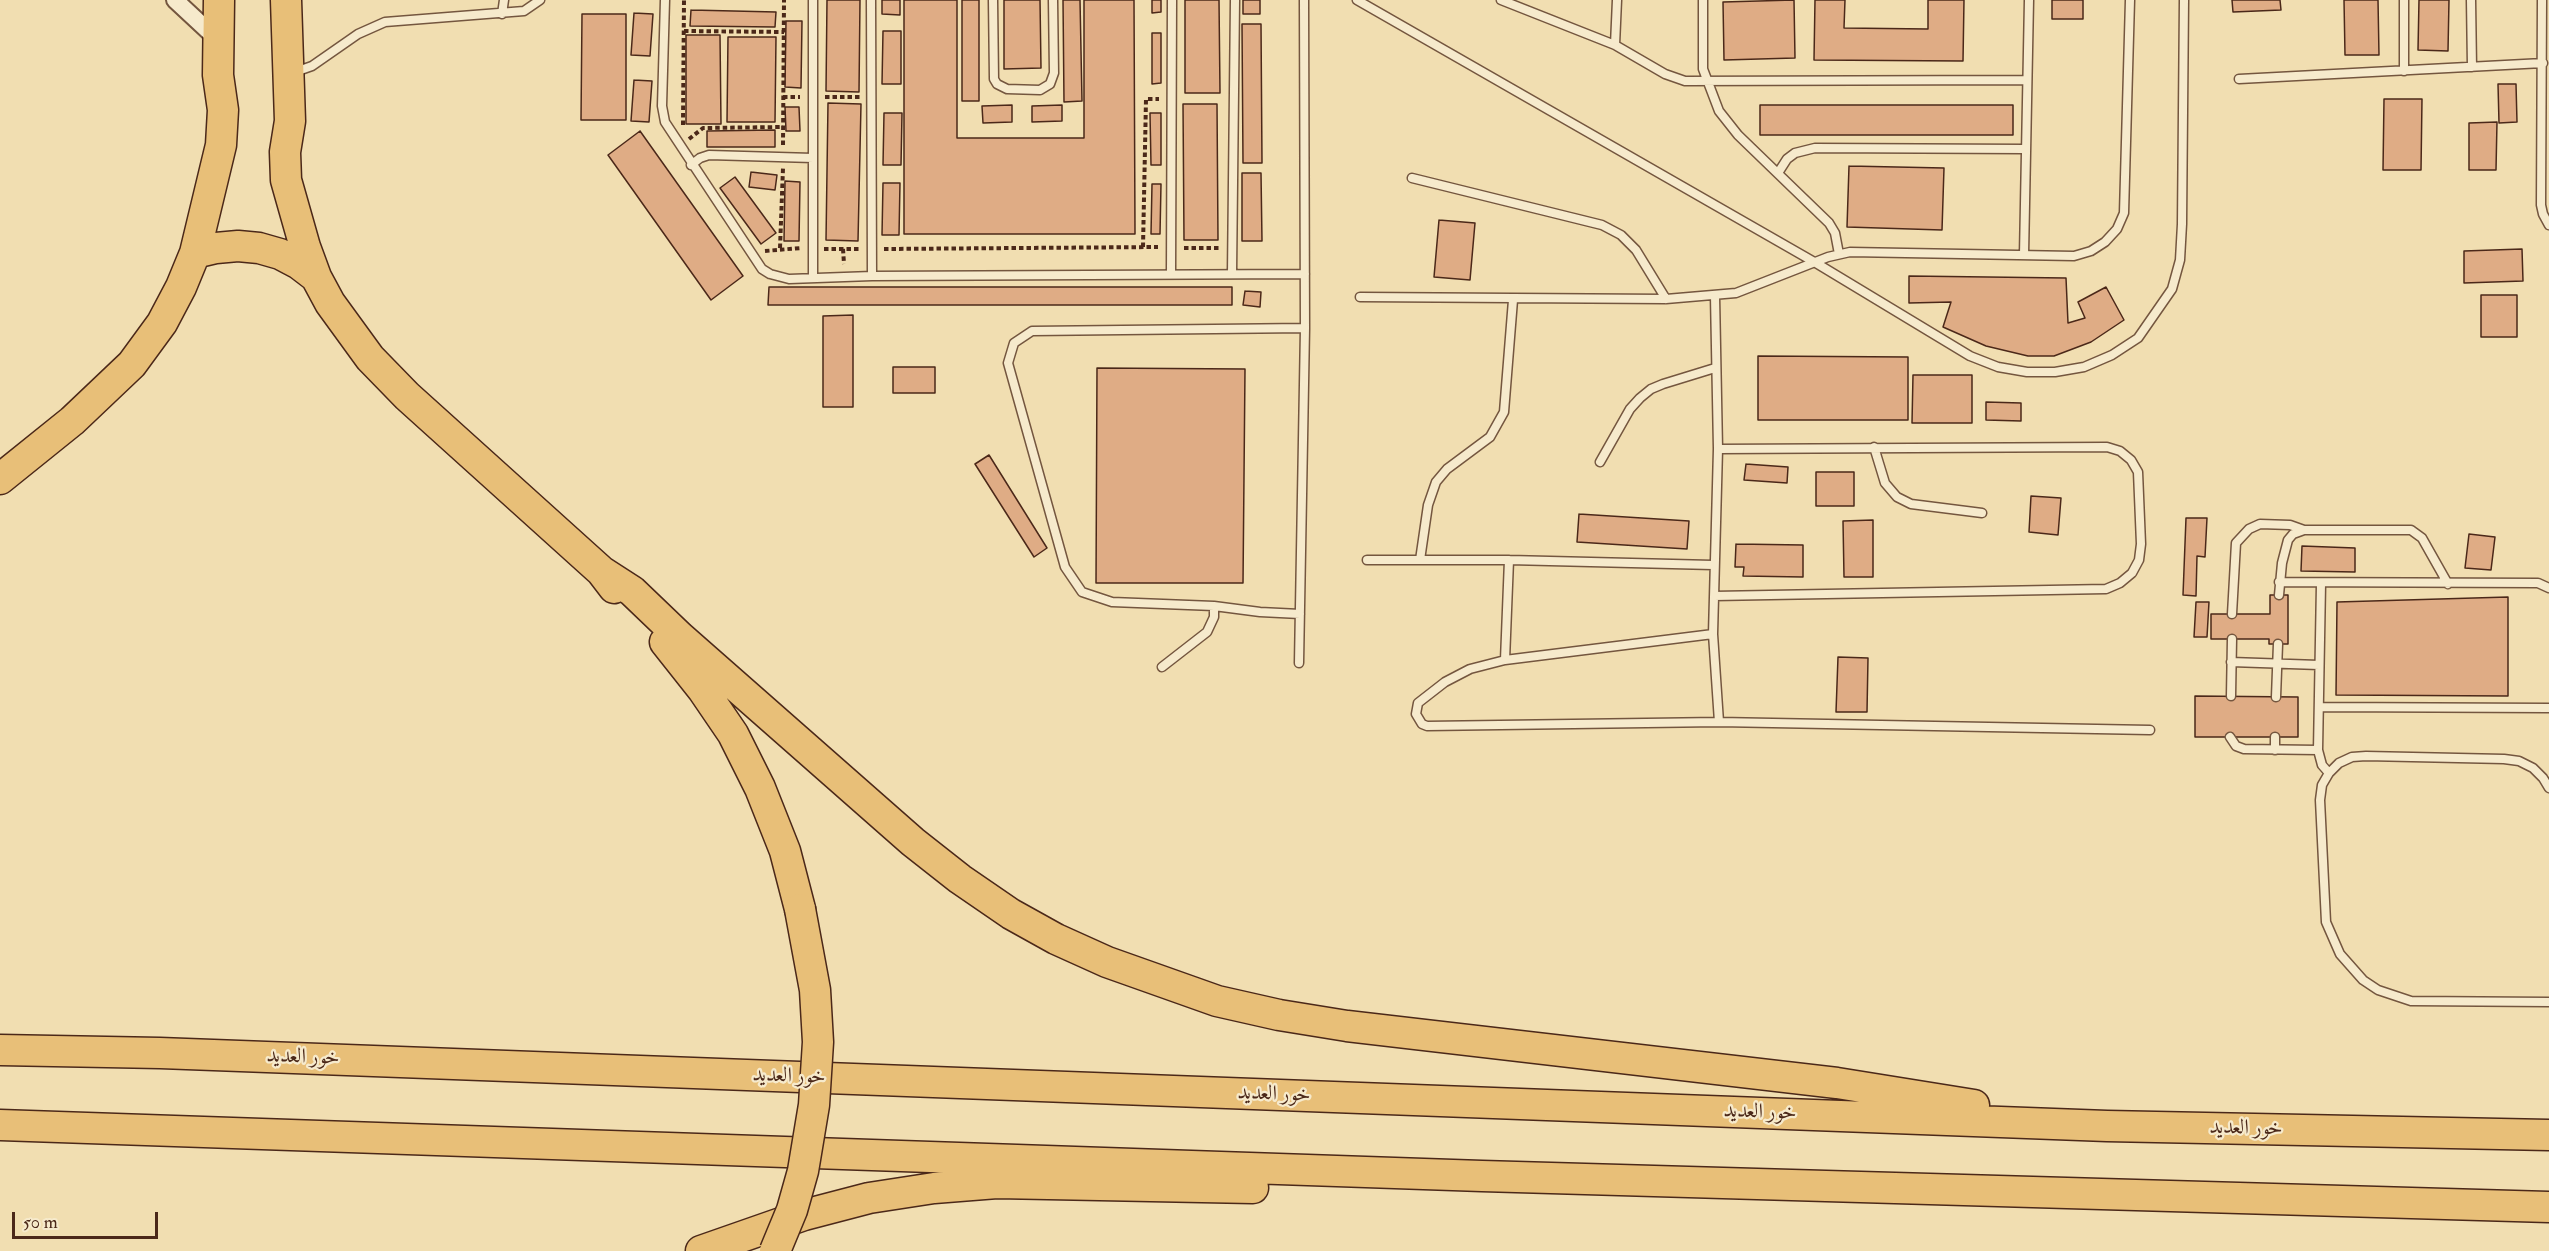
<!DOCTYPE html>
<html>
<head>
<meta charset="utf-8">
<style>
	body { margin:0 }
	#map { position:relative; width:2549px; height:1251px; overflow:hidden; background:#f1deb1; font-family:"IM FELL Double Pica",serif }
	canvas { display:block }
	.scale { position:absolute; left:12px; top:1212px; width:146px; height:27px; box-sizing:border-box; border:3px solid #4b2819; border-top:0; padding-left:8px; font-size:18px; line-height:21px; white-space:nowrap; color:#4b2819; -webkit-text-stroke:4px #f6eacc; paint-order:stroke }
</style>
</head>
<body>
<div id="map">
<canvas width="2549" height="1251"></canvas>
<div class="scale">50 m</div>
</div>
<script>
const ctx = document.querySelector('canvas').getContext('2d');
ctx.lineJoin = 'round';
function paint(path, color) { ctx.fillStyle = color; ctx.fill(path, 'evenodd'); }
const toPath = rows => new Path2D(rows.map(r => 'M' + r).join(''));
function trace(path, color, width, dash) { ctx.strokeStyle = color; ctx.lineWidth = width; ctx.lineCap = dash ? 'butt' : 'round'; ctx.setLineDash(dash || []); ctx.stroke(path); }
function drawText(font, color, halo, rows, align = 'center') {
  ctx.font = font + ' "IM FELL Double Pica",Amiri,serif'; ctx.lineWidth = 4.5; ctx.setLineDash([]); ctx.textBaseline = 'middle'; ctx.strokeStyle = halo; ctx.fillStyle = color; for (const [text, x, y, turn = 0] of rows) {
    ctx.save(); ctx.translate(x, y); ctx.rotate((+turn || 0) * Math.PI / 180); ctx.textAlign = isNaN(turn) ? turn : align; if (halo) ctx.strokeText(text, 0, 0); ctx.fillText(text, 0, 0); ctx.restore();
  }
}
const building = toPath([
	[827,0,860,0,859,92,826,91,827,0],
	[882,0,900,0,900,15,882,14,882,0],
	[904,0,957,0,957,138,1084,138,1084,0,1134,0,1135,234,904,234,904,0],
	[962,0,979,0,979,101,962,101,962,0],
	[1004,0,1040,0,1041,68,1004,69,1004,0],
	[1063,0,1080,0,1082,101,1064,102,1063,0],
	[1152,0,1161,0,1161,12,1152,13,1152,0],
	[1185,0,1219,0,1220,93,1185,93,1185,0],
	[1243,0,1260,0,1260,14,1243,14,1243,0],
	[1794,0,1795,58,1724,60,1723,2,1794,0],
	[1815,0,1845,0,1844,28,1928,29,1928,0,1964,0,1963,61,1814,60,1815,0],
	[2052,0,2083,0,2083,19,2052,19,2052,0],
	[2232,0,2280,0,2281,10,2233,12,2232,0],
	[2344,0,2378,0,2379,55,2345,55,2344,0],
	[2419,0,2449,0,2448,51,2418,50,2419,0],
	[691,10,776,12,775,27,690,26,691,10],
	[634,13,653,14,650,56,631,55,634,13],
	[582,14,626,14,626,120,581,120,582,14],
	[786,21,802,21,801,88,785,87,786,21],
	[1242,24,1261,24,1262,163,1243,163,1242,24],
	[883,31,901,31,901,84,882,84,883,31],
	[1152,33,1161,33,1161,83,1152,84,1152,33],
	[686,35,720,35,721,124,686,124,686,35],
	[728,37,776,37,775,122,727,122,728,37],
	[634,80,652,81,649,122,631,121,634,80],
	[2498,84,2516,84,2517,122,2499,123,2498,84],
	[2384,99,2422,99,2421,170,2383,170,2384,99],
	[828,103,861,104,858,241,826,240,828,103],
	[1183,104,1217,104,1218,240,1184,240,1183,104],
	[1012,105,1012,122,983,123,982,106,1012,105],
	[1062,105,1062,121,1032,122,1032,106,1062,105],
	[1760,105,2013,105,2013,135,1760,135,1760,105],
	[785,107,799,107,800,131,786,131,785,107],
	[884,113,902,113,901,165,883,165,884,113],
	[1150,113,1161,113,1161,165,1151,165,1150,113],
	[2497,122,2496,170,2469,170,2469,123,2497,122],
	[775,130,775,147,707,147,707,131,775,130],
	[640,131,743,276,711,300,608,155,640,131],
	[1849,166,1944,168,1942,230,1847,227,1849,166],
	[751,172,777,175,775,190,749,187,751,172],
	[1242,173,1261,173,1262,241,1242,241,1242,173],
	[735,177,776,233,761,244,720,188,735,177],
	[785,181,800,182,799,241,784,241,785,181],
	[883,183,900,183,899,235,882,235,883,183],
	[1152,184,1161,184,1160,234,1151,234,1152,184],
	[1439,220,1475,223,1470,280,1434,277,1439,220],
	[2522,249,2523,281,2464,283,2464,251,2522,249],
	[1909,276,2066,278,2068,323,2085,318,2078,302,2106,287,2124,320,2091,342,2054,356,2028,356,1986,346,1943,327,1951,302,1909,303,1909,276],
	[769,287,1232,287,1232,305,768,305,769,287],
	[1245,291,1261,292,1260,307,1243,305,1245,291],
	[2481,295,2517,295,2517,337,2481,337,2481,295],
	[853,315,853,407,823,407,823,316,853,315],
	[1758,356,1908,357,1908,420,1758,420,1758,356],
	[893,367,935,367,935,393,893,393,893,367],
	[1097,368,1245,369,1243,583,1096,583,1097,368],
	[1913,375,1972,375,1972,423,1912,423,1913,375],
	[1986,402,2021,403,2021,421,1986,420,1986,402],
	[989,455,1047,548,1034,557,975,464,989,455],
	[1746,464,1788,467,1787,483,1744,480,1746,464],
	[1816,472,1854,472,1854,506,1816,506,1816,472],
	[2031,496,2061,498,2058,535,2029,532,2031,496],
	[1579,514,1689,521,1687,549,1577,542,1579,514],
	[2186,518,2207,518,2205,557,2197,556,2196,596,2183,595,2186,518],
	[1873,520,1873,577,1844,577,1843,521,1873,520],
	[2469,534,2495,537,2491,570,2465,568,2469,534],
	[1736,544,1803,545,1803,577,1743,576,1744,567,1735,567,1736,544],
	[2302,546,2355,548,2355,572,2301,571,2302,546],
	[2270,595,2288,595,2288,644,2269,644,2269,639,2211,639,2211,614,2270,614,2270,595],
	[2508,597,2508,696,2336,695,2337,602,2508,597],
	[2196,602,2209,602,2207,637,2194,637,2196,602],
	[1838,657,1868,658,1867,712,1836,712,1838,657],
	[2195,696,2298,697,2298,737,2195,737,2195,696]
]);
paint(building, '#dfac85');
trace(building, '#4b2819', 1.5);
const lane = toPath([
	[665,0,662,106,665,122,762,269,770,274,789,279,872,276,1305,274],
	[871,0,872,276],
	[993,0,994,79,997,84,1007,89,1040,90,1050,84,1054,73,1053,0],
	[1357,0,1816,263,1970,356,1998,367,2027,372,2055,372,2084,367,2112,355,2138,338,2172,289,2180,260,2182,224,2184,0],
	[1501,0,1615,45,1665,74,1685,81,2026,80],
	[1703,0,1703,69,1719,111,1738,135,1829,223,1835,233,1839,254],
	[2471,0,2472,67],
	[2542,0,2541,205,2543,214,2549,225],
	[502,14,504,0],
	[1615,45,1617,0],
	[2404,71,2404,0],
	[295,72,312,66,358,34,385,22,524,11,540,0],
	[2239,79,2543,63],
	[691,165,700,158,709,155,813,158],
	[1778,173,1787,159,1795,153,1815,148,2025,149],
	[1412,178,1602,225,1621,235,1636,250,1666,299],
	[2024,255,2029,0],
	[1171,274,1172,0],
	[1232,274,1235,0],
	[813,278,813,0],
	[1715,296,1718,449,1713,634,1719,722],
	[1360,297,1666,299,1736,293,1828,257,1850,252,2074,256,2091,251,2105,242,2117,229,2124,213,2130,0],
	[1874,447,1885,483,1897,497,1911,504,1982,513],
	[1600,462,1630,409,1640,398,1651,389,1663,384,1715,368],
	[1367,560,1509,560,1713,565],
	[1420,560,1428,505,1436,482,1447,469,1490,437,1504,412,1513,300],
	[2279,582,2538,583,2549,588],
	[2321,584,2318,750,2322,765,2329,773],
	[2279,595,2282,563,2288,540,2293,534,2304,530],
	[1714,596,2106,589,2120,583,2132,573,2139,560,2141,544,2138,472,2131,460,2120,451,2107,447,1718,449],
	[1300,614,1260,612,1214,606,1112,602,1082,592,1065,567,1008,363,1014,343,1032,331,1305,328],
	[2232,614,2236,543,2249,529,2260,524,2290,525,2304,530,2411,530,2422,538,2448,584],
	[1713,634,1505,660,1470,669,1445,682,1418,703,1416,714,1422,724,1427,726,1719,722,2150,730],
	[1505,660,1509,560],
	[2231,662,2319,665],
	[1299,663,1305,328,1304,0],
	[1162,667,1207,632,1214,617,1214,606],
	[2231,696,2232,639],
	[2276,697,2278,644],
	[2319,707,2549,708],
	[2230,737,2236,746,2244,749,2318,750],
	[2275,737,2275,750],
	[2549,788,2543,778,2533,768,2519,761,2504,759,2366,756,2352,757,2339,763,2329,773,2322,785,2320,800,2326,922,2340,954,2363,980,2378,990,2411,1001,2549,1002]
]);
const street = toPath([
	[175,0,218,40]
]);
const highway = toPath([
	[286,0,290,121,285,152,286,180,305,247,316,277,330,303,370,358,407,396,601,571,614,588],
	[195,253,216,248,238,246,259,248,280,254,299,264,316,277],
	[0,479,72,421,132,364,162,323,181,287,195,253,221,145,223,110,218,75,219,0],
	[601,571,632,591,680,637,913,842,960,879,1011,914,1056,939,1107,962,1217,1001,1279,1015,1347,1026,1837,1083,1974,1105],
	[665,642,703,690,733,734,760,788,785,851,800,909],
	[0,1050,160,1053,2107,1126,2549,1135],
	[0,1125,1482,1176,2549,1207],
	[701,1251,804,1215,869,1198,934,1188,997,1183,1253,1188]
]);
trace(lane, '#74563f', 11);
trace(street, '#74563f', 20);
trace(highway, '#4b2819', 33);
trace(toPath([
	[684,31,784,32],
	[783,97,800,97],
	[825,97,860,97],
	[683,125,684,0],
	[689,139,703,128,783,127],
	[783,145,784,0],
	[1143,247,1146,99,1159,99],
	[780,248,783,168],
	[1184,248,1221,248],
	[824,249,861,249],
	[843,249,844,264],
	[884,249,1158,247],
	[765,251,801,248]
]), '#4b2819', 4, [4.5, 3]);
trace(lane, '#f6eacc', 8);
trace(street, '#f6eacc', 16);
trace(highway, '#e8bf78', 30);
const highwayBridge = toPath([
	[775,1251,792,1210,803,1171,814,1105,818,1042,815,990,800,909]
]);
trace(highwayBridge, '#4b2819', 33, []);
trace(highwayBridge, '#e8bf78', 30);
drawText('21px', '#4b2819', '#f6eacc', [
	["خور العديد",303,1058,2],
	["خور العديد",789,1077,2],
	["خور العديد",1274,1095,2],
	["خور العديد",1760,1113,2],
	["خور العديد",2246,1129,1]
]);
</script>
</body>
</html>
